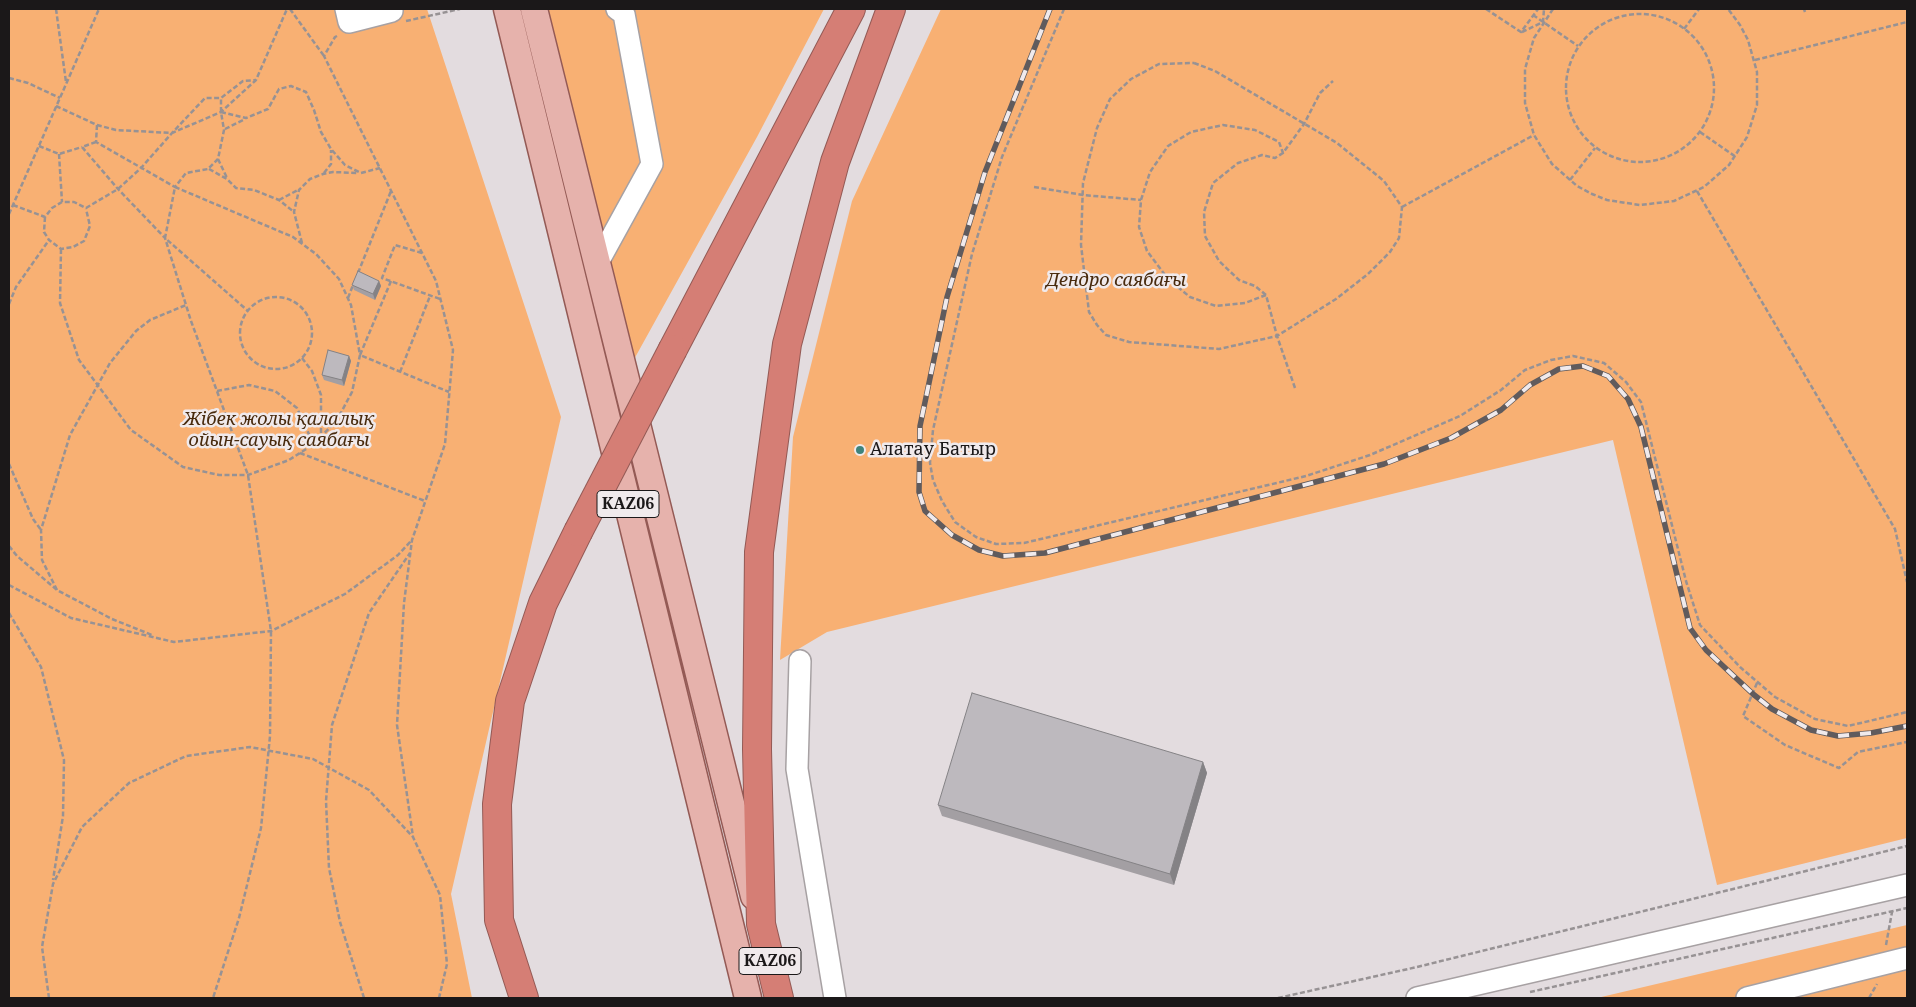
<!DOCTYPE html>
<html>
<head>
<meta charset="utf-8">
<style>
	body { margin:0 }
	#map { position:relative; width:1916px; height:1007px; overflow:hidden; background:#e3dcdf; font-family:"Noto Serif",serif }
	canvas { display:block }
	.frame { position:absolute; inset:0; border:10px solid #1b1819; pointer-events:none }
</style>
</head>
<body>
<div id="map">
<canvas width="1916" height="1007"></canvas>
<div class="frame"></div>
</div>
<script>
const ctx = document.querySelector('canvas').getContext('2d');
ctx.lineJoin = 'round';
function paint(path, color) { ctx.fillStyle = color; ctx.fill(path, 'evenodd'); }
const toPath = rows => new Path2D(rows.map(r => 'M' + r).join(''));
function trace(path, color, width, dash) { ctx.strokeStyle = color; ctx.lineWidth = width; ctx.lineCap = dash ? 'butt' : 'round'; ctx.setLineDash(dash || []); ctx.stroke(path); }
function drawText(font, color, halo, rows, align = 'center') {
  ctx.font = font + ' "Noto Serif",serif'; ctx.lineWidth = 5; ctx.setLineDash([]); ctx.textBaseline = 'middle'; ctx.strokeStyle = halo; ctx.fillStyle = color; for (const [text, x, y, turn = 0] of rows) {
    ctx.save(); ctx.translate(x, y); ctx.rotate((+turn || 0) * Math.PI / 180); ctx.textAlign = isNaN(turn) ? turn : align; if (halo) ctx.strokeText(text, 0, 0); ctx.fillText(text, 0, 0); ctx.restore();
  }
}
paint(toPath([
	[9,9,427,9,561,417,451,894,472,998,9,998],
	[548,9,824,9,757,137,632,363],
	[941,9,1907,9,1907,838,1717,885,1613,440,827,632,780,660,793,437,852,201],
	[1907,925,1907,998,1597,998]
]), '#f8b073');
const minor = toPath([
	[346,9,349,22,392,11,391,9],
	[597,264,652,164,624,14,617,9],
	[800,661,797,769,835,998],
	[1417,998,1907,885],
	[1747,998,1907,958]
]);
const major = toPath([
	[507,9,748,998],
	[534,9,754,896]
]);
const highway = toPath([
	[673,349,851,9],
	[524,998,499,920,497,804,510,701,543,603,578,532],
	[779,998,761,924,757,749,759,552,787,344,835,162,891,9]
]);
trace(minor, '#a7a1a3', 24);
trace(major, '#945a55', 29);
trace(highway, '#945a55', 30);
trace(toPath([
	[56,9,66,82],
	[290,9,324,56],
	[1064,9,1002,157,972,254,933,430,930,463,933,480,942,501,955,522,976,537,996,544,1024,543,1306,476,1370,455,1460,416,1501,390,1525,370,1551,360,1573,356,1604,363,1626,382,1641,402,1686,581,1700,625,1740,667,1775,697,1815,719,1848,726,1907,712],
	[1486,9,1521,32,1538,9],
	[1553,9,1534,38,1525,69,1525,103,1534,135,1552,164,1577,186,1592,194,1607,200,1640,205,1674,201,1704,187,1729,165,1747,137,1757,105,1757,72,1748,40,1740,25,1728,9],
	[1804,9,1805,12],
	'1566 88a74 74 0 1 1 148 0a74 74 0 1 1-148 0Z',
	[1533,15,1578,46],
	[406,21,460,9],
	[1684,29,1699,9],
	[1522,32,1543,22,1544,9],
	[337,36,335,37,324,56,436,281,453,350,445,444,412,540,404,603,397,725,413,837],
	[1755,60,1907,22],
	[1194,63,1215,71,1337,143,1384,181,1402,207,1399,238,1390,252,1368,274,1336,299,1277,336,1219,349,1129,342,1106,335,1097,325,1089,312,1081,245,1083,183,1097,128,1110,99,1131,79,1159,64,1194,63],
	[9,78,28,83,60,98],
	[56,106,97,125,116,130,172,133,221,112,256,80,287,9],
	[221,112,246,118,268,109,279,89,291,86,306,92,314,110,321,132,331,149,345,165,361,173,380,168],
	[97,125,96,142,175,187,186,173,208,169,218,159,224,130,221,112,221,98],
	[225,129,245,119],
	[1700,132,1736,157],
	[96,142,82,147,118,189,165,238,191,321,248,475,271,631,270,736,261,828,239,918,213,998],
	[39,146,59,154,82,147],
	[59,154,62,202],
	[218,159,227,178],
	[209,169,227,179,236,188,254,190,279,200,294,212],
	[324,173,331,164,331,150],
	[1570,180,1595,148],
	[1034,187,1083,195,1141,200],
	[1697,191,1895,529,1907,582],
	[279,200,298,190],
	[13,205,45,217,52,208,62,202,74,202,86,208,118,189,141,168,172,133,205,98,221,98,243,81,256,80],
	[1402,207,1534,135],
	[9,214,99,9],
	[45,217,44,232,49,240,61,249,73,247,84,241,90,226,86,209],
	[302,243,294,212,299,190,310,179,323,174,333,172,358,173],
	[61,249,60,303,79,360,131,430,183,467,219,475,248,475,289,460,314,444,337,420,352,392,360,355,351,305,339,279,316,254,293,237,175,187,165,238,248,311],
	[422,253,395,245,382,278,440,299],
	[358,273,391,191],
	[391,281,360,355,449,392],
	[1266,295,1245,303,1216,306,1190,297,1168,279,1147,251,1139,227,1141,200,1150,172,1168,146,1191,132,1223,125,1255,130,1279,142,1283,153],
	'240 333a36 36 0 1 1 72 0a36 36 0 1 1-72 0Z',
	[348,298,353,285],
	[9,304,16,287,49,240],
	[302,358,312,371,321,395,321,436],
	[400,372,430,296],
	[1295,388,1277,336,1266,295,1255,286,1239,280,1219,261,1205,236,1204,212,1213,183,1238,163,1262,155,1275,158,1283,153,1304,124,1320,93,1333,81],
	[217,391,249,385,275,391,297,408,313,443],
	[300,453,425,501],
	[9,464,33,519,41,530],
	[9,546,17,556,57,590,112,619,152,635],
	[9,585,71,618,174,642,271,631,345,594,398,555,411,541],
	[57,590,42,560,41,530,70,435,110,363,136,331,150,320,186,305],
	[9,613,41,667,64,760,63,816,53,880],
	[1757,683,1743,716,1785,745,1839,768,1858,752,1907,742],
	[1886,945,1892,912],
	[1530,992,1907,908],
	[49,998,42,947,53,884,82,827,129,783,186,756,250,747,313,759,369,790,413,837,440,895,447,964,439,998],
	[364,998,340,922,329,868,326,801,332,725,369,613,410,553],
	[1278,998,1417,967,1907,846],
	[1869,998,1877,984]
]), '#979294', 2.5, [5, 2.5]);
trace(minor, '#fff', 21);
trace(major, '#e6b2ac', 26);
trace(highway, '#d57e75', 28);
const rail = toPath([
	[1050,9,985,172,947,297,920,426,919,492,925,511,952,535,979,550,1003,556,1045,553,1384,464,1451,438,1501,410,1530,385,1559,369,1583,366,1608,376,1628,399,1641,427,1690,628,1706,650,1753,694,1772,709,1811,730,1838,736,1871,733,1907,726]
]);
trace(rail, '#605b5d', 5.5);
trace(rail, '#f0eaec', 4, [11]);
const highwayBridge = toPath([
	[578,532,673,349]
]);
trace(highwayBridge, '#945a55', 30, []);
trace(highwayBridge, '#d57e75', 28);
paint(toPath([
	[379,281,381,286,375,300,354,290,352,285],
	[349,356,351,361,344,386,324,380,322,375],
	[1203,762,1207,773,1174,885,942,816,938,805]
]), '#a39fa3');
paint(toPath([
	[379,281,381,286,375,300,373,294],
	[349,356,351,361,344,386,342,380],
	[1203,762,1207,773,1174,885,1170,874]
]), '#848285');
const building = toPath([
	[358,271,379,281,373,294,352,285,358,271],
	[328,350,349,356,342,380,322,375,328,350],
	[972,693,1203,762,1170,874,938,805,972,693]
]);
paint(building, '#bdb9be');
trace(building, '#848285', 1);
for (const [x, y, r, color] of [
	[860,450,5,"#3e837b"]
]) { const dot = new Path2D(); dot.arc(x, y, r, 0, 2 * Math.PI); ctx.fillStyle = color; ctx.fill(dot); trace(dot, '#f0eaec', 2); }
for (const [x, y, w] of [
	[628,504,62],
	[770,961,62]
]) { const box = new Path2D(); box.roundRect(x - w / 2, y - 13.5, w, 27, 4); ctx.fillStyle = '#f0eaec'; ctx.fill(box); trace(box, '#1b1819', 1); }
drawText('bold 16px', '#1b1819', null, [
	["KАZ06",628,504],
	["KАZ06",770,961]
]);
drawText('italic 18px', '#482a0d', '#f0eaec', [
	["Дендро саябағы",1116,281],
	["Жібек жолы қалалық",279,420],
	["ойын-сауық саябағы",279,441]
]);
drawText('18px', '#1b1819', '#f0eaec', [
	["Алатау Батыр",870,450]
], 'left');
</script>
</body>
</html>
